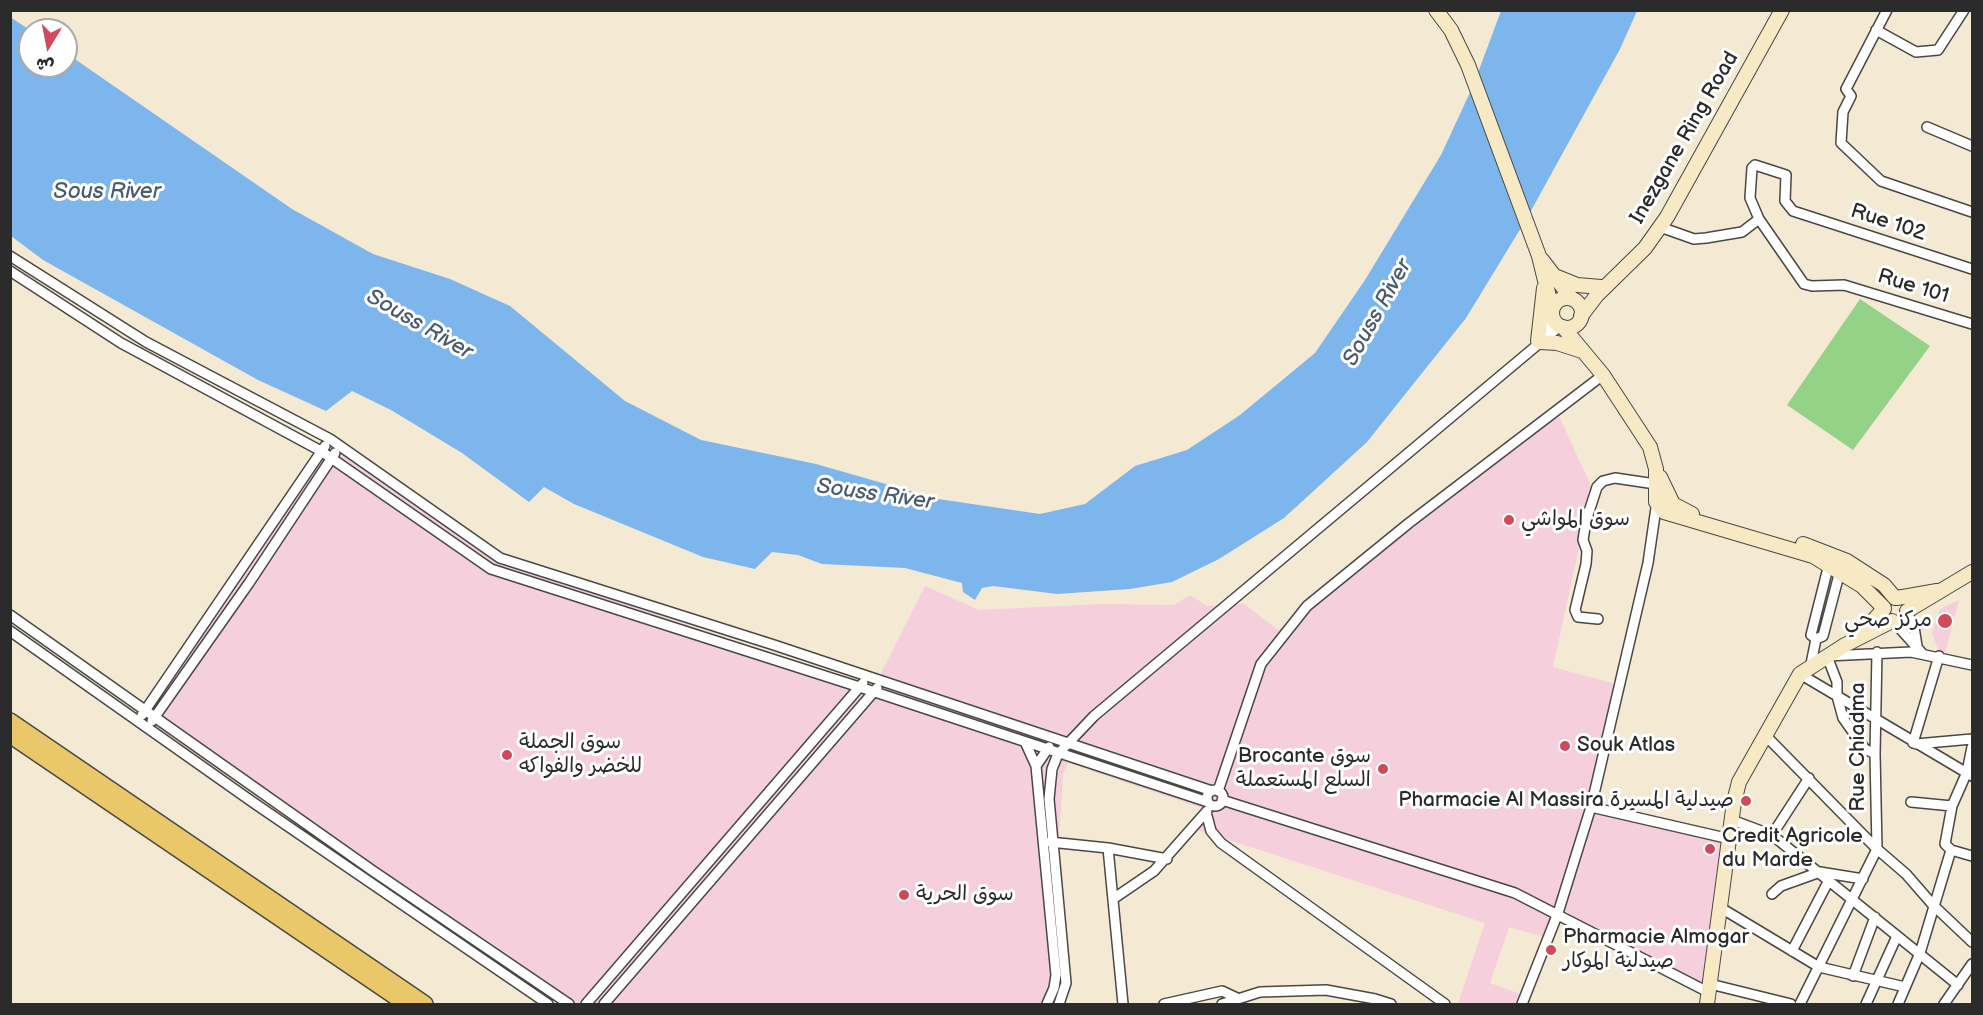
<!DOCTYPE html>
<html>
<head>
<meta charset="utf-8">
<style>
	body { margin:0 }
	#map { position:relative; width:1983px; height:1015px; overflow:hidden; background:#f4e9d2; font-family:"Balsamiq Sans","Playpen Sans Arabic",sans-serif }
	canvas { display:block }
	.frame { position:absolute; inset:0; border:12px solid #2b2b2b; pointer-events:none }
	.north { position:absolute; left:18px; top:18px; width:60px; height:60px; box-sizing:border-box; background:#fff; border:2px solid #aaa; border-radius:50%; rotate:190deg; font-size:16px; font-weight:700; line-height:24px; text-align:center; color:#2b2b2b }
	.north::after { content:''; display:block; margin:auto; width:21px; height:27px; background:#d1495b; clip-path:polygon(50% 0,100% 100%,50% 72%,0 100%) }
</style>
</head>
<body>
<div id="map">
<canvas width="1983" height="1015"></canvas>
<div class="frame"></div>
<div class="north">ش</div>
</div>
<script>
const ctx = document.querySelector('canvas').getContext('2d');
ctx.lineJoin = 'round';
function paint(path, color) { ctx.fillStyle = color; ctx.fill(path, 'evenodd'); }
const toPath = rows => new Path2D(rows.map(r => 'M' + r).join(''));
function trace(path, color, width, dash) { ctx.strokeStyle = color; ctx.lineWidth = width; ctx.lineCap = dash ? 'butt' : 'round'; ctx.setLineDash(dash || []); ctx.stroke(path); }
function drawText(font, color, halo, rows, align = 'center') {
  ctx.font = font + ' "Balsamiq Sans","Playpen Sans Arabic",sans-serif'; ctx.lineWidth = 6; ctx.setLineDash([]); ctx.textBaseline = 'middle'; ctx.strokeStyle = halo; ctx.fillStyle = color; for (const [text, x, y, turn = 0] of rows) {
    ctx.save(); ctx.translate(x, y); ctx.rotate((+turn || 0) * Math.PI / 180); ctx.textAlign = isNaN(turn) ? turn : align; if (halo) ctx.strokeText(text, 0, 0); ctx.fillText(text, 0, 0); ctx.restore();
  }
}
paint(toPath([
	[1557,412,1592,488,1553,667,1619,685,1591,804,1730,839,1708,992,1556,906,1548,938,1509,927,1490,983,1523,995,1519,1004,1458,1004,1485,923,1189,827,1202,808,1068,763,1063,774,1057,874,1063,982,1058,1004,558,1004,142,717,331,447,499,562,874,687,925,586,979,610,1102,604,1174,605,1190,595,1207,606,1244,604,1278,630],
	[1959,600,1945,653,1939,652,1932,633,1940,609]
]), '#f5cfdb');
paint(toPath([
	[1860,299,1930,346,1853,450,1787,405]
]), '#94d287');
paint(toPath([
	[1501,11,1637,11,1620,49,1527,218,1466,318,1367,442,1284,518,1219,559,1172,582,1130,589,1057,594,993,586,982,588,975,600,963,592,962,583,905,568,822,564,798,555,772,552,755,569,703,557,574,504,544,487,529,502,462,453,391,410,352,391,326,411,258,380,43,260,11,236,10,17,30,30,30,66,66,66,66,53,292,209,373,254,450,279,510,306,625,401,701,440,816,464,938,499,1040,514,1085,504,1135,466,1187,450,1240,415,1315,353,1365,280,1441,155,1473,86]
]), '#7db5ed');
const street = toPath([
	[1887,10,1846,89,1851,96,1843,112,1841,143,1881,181,1972,212],
	[1876,30,1916,52,1938,50,1964,10],
	[1927,127,1972,146],
	[1660,227,1694,239,1706,238,1742,232,1759,219],
	[10,256,146,342,330,439,500,558,774,645,1212,791],
	[1972,269,1793,211,1785,201,1786,175,1755,165,1752,168,1750,198,1759,219,1804,284,1812,286,1844,285,1972,324],
	[10,271,121,343,321,451,491,569,875,692,1208,802],
	[1540,338,1553,318],
	[1907,612,1914,627,1917,646],
	[10,615,373,871,569,1004],
	[1598,619,1578,617,1575,610,1586,564,1587,551,1583,540,1586,521,1597,487,1603,481,1615,478,1662,485],
	[1893,621,1922,653],
	[10,631,254,803,548,1004],
	[1816,639,1811,635,1829,564],
	[1811,664,1816,639,1823,636,1840,571],
	[1800,674,1972,776],
	[142,715,325,446],
	[152,721,249,583,335,453],
	[1765,735,1877,849,1906,874,1933,905,1972,942],
	[1913,743,1939,656],
	[1026,744,1036,766],
	[1916,744,1972,739],
	[1972,747,1967,772,1952,806,1945,844,1951,850,1972,856],
	[1875,754,1865,749,1843,718,1837,696,1837,682,1827,656,1911,652,1972,665],
	'1207 798a8 8 0 1 1 16 0a8 8 0 1 1-16 0Z',
	[1218,791,1261,664,1307,606,1409,523,1603,375],
	[1222,800,1515,893,1708,992],
	[1911,802,1952,806],
	[1591,807,1730,839],
	[1206,812,1211,831,1221,843,1445,1004],
	[1732,820,1772,835,1958,985],
	[1772,835,1809,778],
	[1050,842,1108,848,1123,1004],
	[1108,848,1167,859],
	[1772,894,1781,886,1820,872,1863,879],
	[1113,899,1154,871,1207,811],
	[1721,908,1819,967,1905,987],
	[1792,951,1829,880],
	[1853,976,1875,917],
	[1710,984,1791,1004],
	[586,1004,863,683],
	[604,1004,877,688],
	[1047,1004,1054,988,1056,975,1036,766,1049,747],
	[1059,1004,1066,983,1049,799,1052,769,1058,754,1094,716,1560,326],
	[1164,1004,1222,991,1237,998],
	[1222,1004,1260,992,1326,990,1375,999,1391,1004],
	[1522,1004,1558,913,1591,807,1648,563,1657,501],
	[1800,1004,1877,849,1875,754,1877,652],
	[1866,1004,1897,936],
	[1898,1004,1920,953,1951,850],
	[1944,1004,1972,964]
]);
const secondary = toPath([
	[1436,10,1451,30,1468,65,1539,256,1552,309],
	[1542,260,1572,299],
	[1557,277,1577,285,1601,287],
	'1552 313a15 15 0 1 1 30 0a15 15 0 1 1-30 0Z',
	[1581,316,1597,295,1645,248,1667,217,1782,10],
	[1563,327,1603,375,1650,447,1656,469,1656,502,1664,512,1813,556,1862,586,1884,608],
	[1538,341,1544,288],
	[1540,342,1557,343,1582,351],
	[1660,477,1673,504,1692,514],
	[1803,544,1847,561,1884,585,1895,598],
	[1897,598,1937,591],
	[1907,611,1972,572],
	[1859,636,1884,609],
	[1707,1004,1734,802,1739,782,1800,674,1845,645,1892,621]
]);
const primary = toPath([
	[10,721,425,1004],
	[10,735,406,1004]
]);
trace(street, '#494844', 12);
trace(secondary, '#494844', 16);
trace(primary, '#494844', 18);
trace(street, '#fff', 9);
trace(secondary, '#f7e9c3', 14);
trace(primary, '#eac769', 15);
for (const [x, y, r, color] of [
	[1509,520,6,"#d1495b"],
	[1945,621,8,"#d1495b"],
	[1565,746,6,"#d1495b"],
	[507,755,6,"#d1495b"],
	[1383,769,6,"#d1495b"],
	[1746,801,6,"#d1495b"],
	[1710,849,6,"#d1495b"],
	[904,895,6,"#d1495b"],
	[1551,950,6,"#d1495b"]
]) { const dot = new Path2D(); dot.arc(x, y, r, 0, 2 * Math.PI); ctx.fillStyle = color; ctx.fill(dot); trace(dot, '#fff', 2); }
drawText('21px', '#2b2b2b', '#fff', [
	["Inezgane Ring Road",1685,138,-60],
	["Rue 102",1888,223,18],
	["Rue 101",1913,287,17],
	["Rue Chiadma",1859,747,-90]
]);
drawText('21px', '#2b2b2b', '#fff', [
	["سوق المواشي",1521,520],
	["مركز صحي",1932,621,"right"],
	["سوق الجملة",519,743],
	["للخضر والفواكه",519,767],
	["Souk Atlas",1577,746],
	["Brocante سوق",1371,757,"right"],
	["السلع المستعملة",1371,781,"right"],
	["Pharmacie Al Massira صيدلية المسيرة",1734,801,"right"],
	["Credit Agricole",1722,837],
	["du Marde",1722,861],
	["سوق الحرية",916,895],
	["Pharmacie Almogar",1563,938],
	["صيدلية الموكار",1563,962]
], 'left');
drawText('italic 22px', '#485b6f', '#fff', [
	["Sous River",107,192],
	["Souss River",1378,313,-61],
	["Souss River",419,325,30],
	["Souss River",875,495,8]
]);
</script>
</body>
</html>
